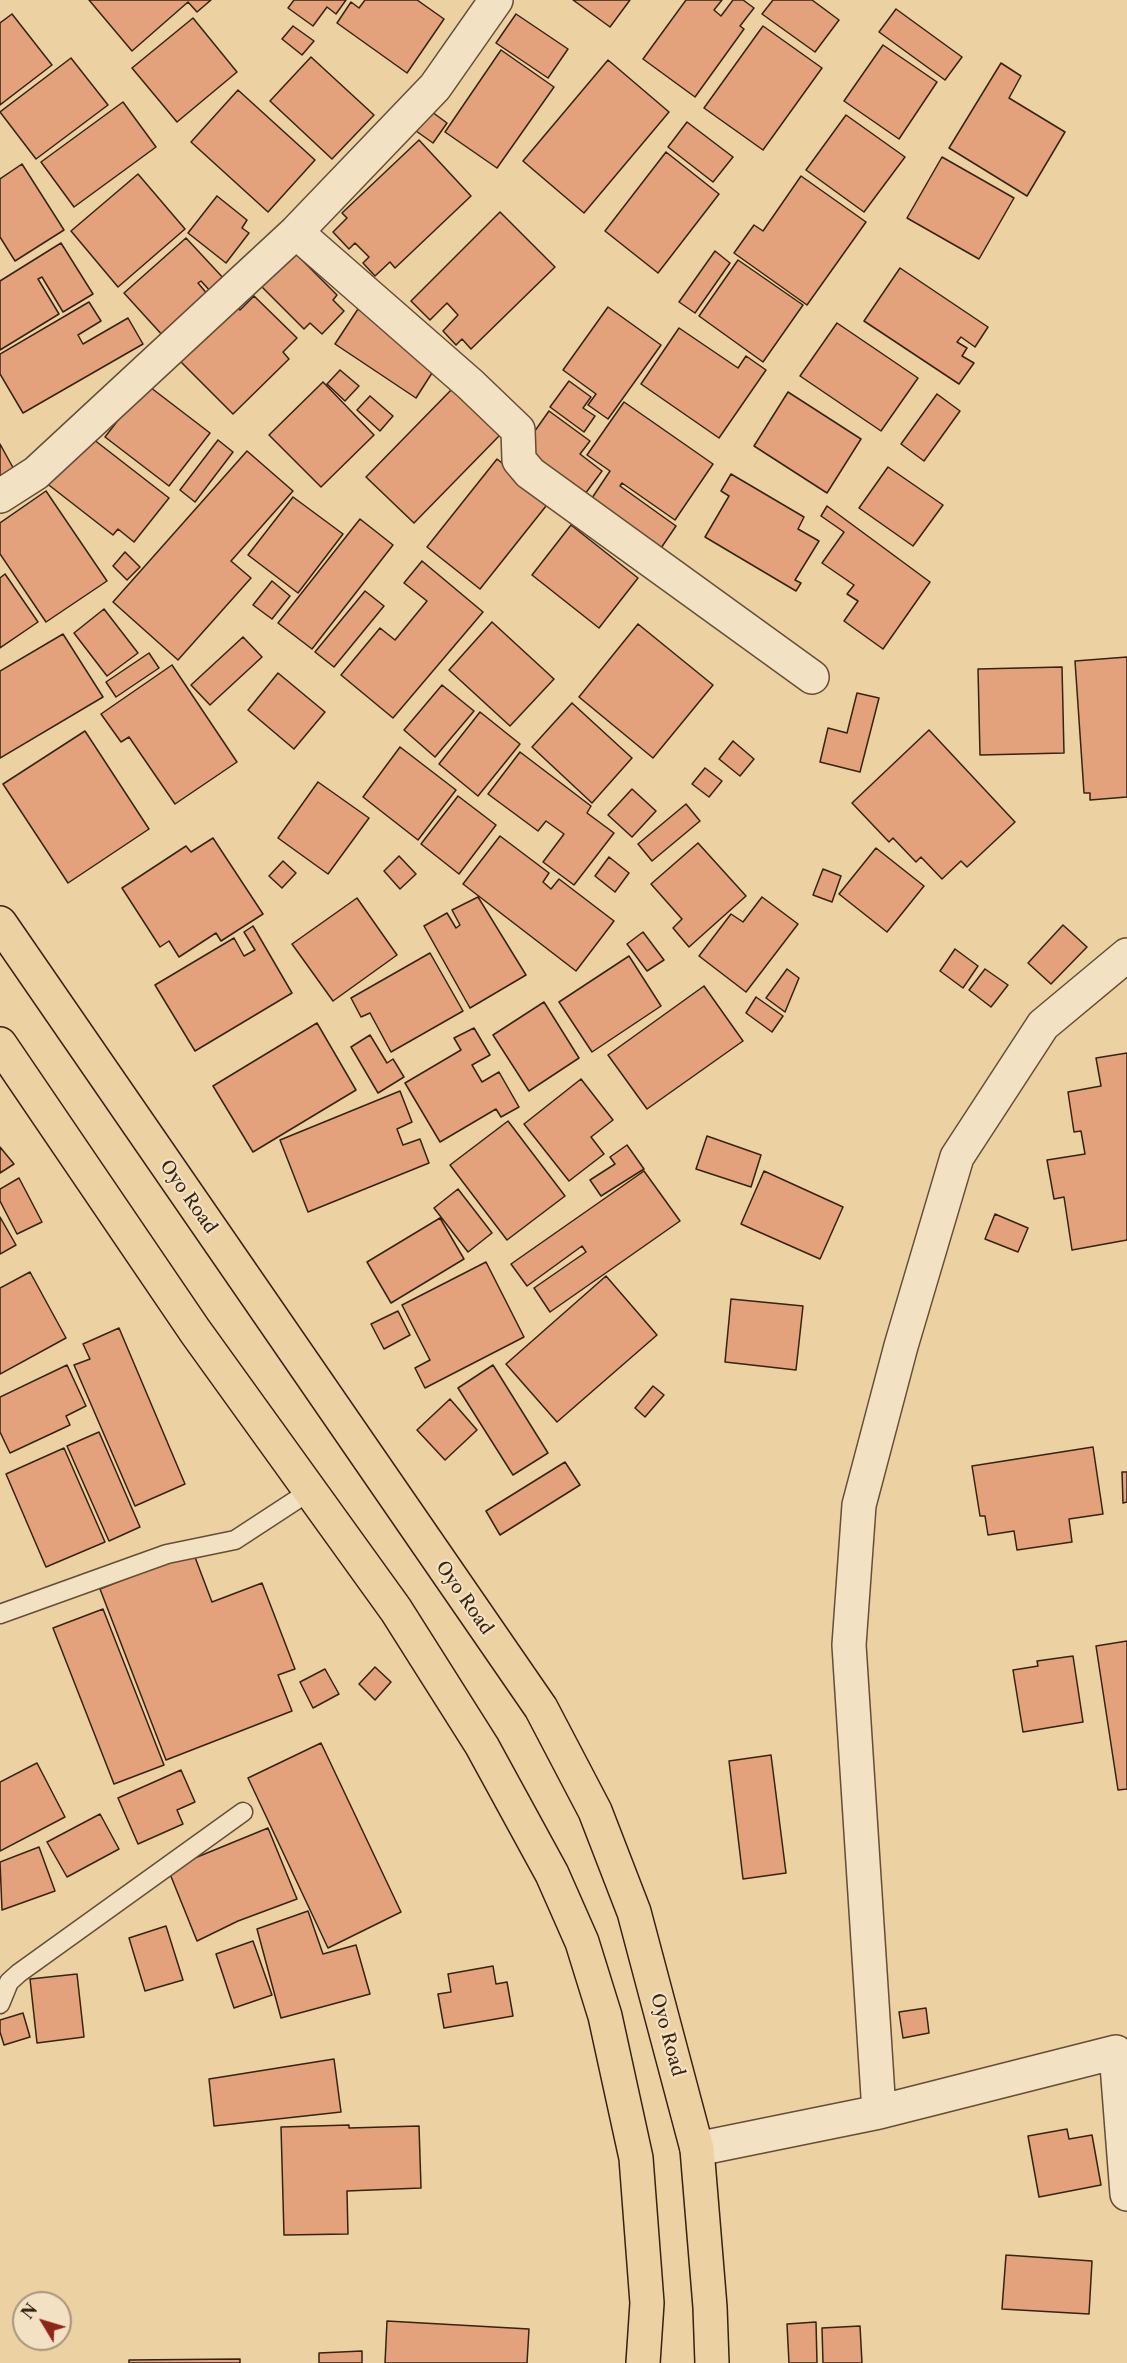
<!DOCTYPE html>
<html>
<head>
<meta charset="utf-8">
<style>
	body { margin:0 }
	#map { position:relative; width:1127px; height:2363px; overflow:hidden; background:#ecd1a2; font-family:"Libre Caslon Text",serif }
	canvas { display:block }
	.north { position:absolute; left:12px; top:2291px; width:60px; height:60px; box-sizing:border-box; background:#f3e1c3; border:2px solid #a7957c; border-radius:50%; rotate:308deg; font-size:16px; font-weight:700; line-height:24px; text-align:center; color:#362312 }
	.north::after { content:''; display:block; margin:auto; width:21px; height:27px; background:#8f2418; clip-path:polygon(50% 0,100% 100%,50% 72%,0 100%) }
</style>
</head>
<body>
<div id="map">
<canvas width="1127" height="2363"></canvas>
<div class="north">N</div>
</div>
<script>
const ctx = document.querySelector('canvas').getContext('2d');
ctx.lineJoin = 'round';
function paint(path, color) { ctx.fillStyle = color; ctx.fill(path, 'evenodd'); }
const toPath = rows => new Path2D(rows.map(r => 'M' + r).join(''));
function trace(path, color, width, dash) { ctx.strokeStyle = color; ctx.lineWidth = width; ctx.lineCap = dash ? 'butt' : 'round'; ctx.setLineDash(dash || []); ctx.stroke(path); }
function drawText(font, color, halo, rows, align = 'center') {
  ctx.font = font + ' "Libre Caslon Text",serif'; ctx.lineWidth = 4.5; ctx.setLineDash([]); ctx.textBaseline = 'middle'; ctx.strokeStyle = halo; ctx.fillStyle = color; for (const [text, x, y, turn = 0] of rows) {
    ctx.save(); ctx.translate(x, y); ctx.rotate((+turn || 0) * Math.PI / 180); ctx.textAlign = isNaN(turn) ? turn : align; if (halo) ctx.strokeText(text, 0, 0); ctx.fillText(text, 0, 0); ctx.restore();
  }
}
const building = toPath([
	[89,0,211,0,197,12,188,2,132,51,89,0],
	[294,0,346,0,336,14,327,7,313,26,288,8,294,0],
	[365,0,417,0,444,19,407,73,337,23,351,2,359,8,365,0],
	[573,0,630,0,610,27,573,0],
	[686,0,722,0,714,10,721,16,733,0,743,0,754,8,740,26,744,29,695,97,643,59,686,0],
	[773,0,812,0,839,20,815,52,762,14,773,0],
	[896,9,962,57,945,80,879,32,896,9],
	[12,14,52,65,0,105,0,23,12,14],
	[516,14,568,49,548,78,496,43,516,14],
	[193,18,237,72,177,122,132,68,193,18],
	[293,26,314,41,302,55,282,39,293,26],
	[763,26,822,68,763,150,704,108,763,26],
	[883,45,937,82,899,139,844,101,883,45],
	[501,50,554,87,497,168,445,132,501,50],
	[311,57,374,115,332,159,270,101,311,57],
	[71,58,108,105,36,159,0,112,71,58],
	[608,60,669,112,584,213,523,161,608,60],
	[1001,63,1021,76,1009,98,1065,132,1027,196,949,148,1001,63],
	[238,90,315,160,268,212,191,142,238,90],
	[123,102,156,147,74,207,41,162,123,102],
	[424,106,447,123,433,143,409,126,424,106],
	[846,115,905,157,864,212,806,170,846,115],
	[687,122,733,157,713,182,668,147,687,122],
	[419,140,471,196,395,268,390,262,375,276,363,263,369,257,355,243,349,249,333,232,347,218,342,213,419,140],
	[666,152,719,194,658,273,605,231,666,152],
	[942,157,1014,198,979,259,907,218,942,157],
	[22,164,64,230,15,261,0,237,0,179,22,164],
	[138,174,185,229,118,287,71,231,138,174],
	[801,176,866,222,807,305,734,253,754,225,763,231,801,176],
	[217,196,247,220,242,228,249,233,226,263,188,233,217,196],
	[500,212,555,267,471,349,462,339,456,345,443,331,458,315,447,303,430,320,411,301,500,212],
	[186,238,226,281,212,293,201,281,198,283,209,296,164,337,124,293,186,238],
	[61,243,93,294,63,312,42,277,38,279,59,314,0,350,0,281,61,243],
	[288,246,337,295,333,300,344,311,322,334,310,323,304,329,255,280,288,246],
	[715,251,730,263,695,313,679,302,715,251],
	[738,260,803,305,763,362,699,316,738,260],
	[900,268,988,327,975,347,961,337,957,342,967,348,962,356,974,363,959,384,864,321,900,268],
	[254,296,297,338,283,352,289,359,233,414,171,352,234,304,240,310,254,296],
	[89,302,101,321,78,335,83,344,128,318,143,344,23,413,0,374,0,354,89,302],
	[608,307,661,345,608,419,588,405,596,394,563,370,608,307],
	[358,309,439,362,416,398,335,344,358,309],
	[837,323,918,378,881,431,800,376,837,323],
	[679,328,738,368,746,356,766,370,719,438,641,384,679,328],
	[340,370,359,386,345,401,327,384,340,370],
	[569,381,591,397,583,408,595,416,584,432,550,407,569,381],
	[323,382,374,435,321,487,269,435,323,382],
	[146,384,210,433,169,486,105,437,146,384],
	[454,387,501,434,414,523,366,477,454,387],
	[788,392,861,439,827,493,754,446,788,392],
	[937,394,960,411,924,461,901,444,937,394],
	[370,396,393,416,380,431,357,410,370,396],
	[624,402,713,464,675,520,622,483,620,486,676,526,659,551,592,498,610,471,587,455,624,402],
	[549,411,590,441,580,454,602,471,585,494,529,453,527,442,549,411],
	[84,432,169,498,134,542,118,529,113,535,45,482,84,432],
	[218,440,233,452,195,502,180,490,218,440],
	[0,444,16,473,0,483,0,444],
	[247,451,293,491,231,561,251,578,178,660,113,602,247,451],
	[497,459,550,501,480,589,427,547,497,459],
	[888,467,943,505,913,546,859,508,888,467],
	[731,474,804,517,798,529,819,541,795,580,801,583,796,591,705,537,729,496,721,491,731,474],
	[46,491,107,581,46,622,0,554,0,523,46,491],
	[293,497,343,534,298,593,248,555,293,497],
	[827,506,930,582,883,649,844,621,858,601,847,594,854,585,822,563,844,532,821,516,827,506],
	[360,519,393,545,312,649,278,623,360,519],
	[571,525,638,578,599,628,532,575,571,525],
	[125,552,140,567,127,580,113,566,125,552],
	[422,561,483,612,393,718,341,675,380,628,395,640,427,601,404,583,422,561],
	[5,574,38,622,0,648,0,578,5,574],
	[272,581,290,596,272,619,253,605,272,581],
	[365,591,384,606,334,667,315,652,365,591],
	[104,609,138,653,107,676,74,633,104,609],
	[492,622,554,679,510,726,449,670,492,622],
	[638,624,713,685,653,758,579,697,638,624],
	[63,634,103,697,0,758,0,671,63,634],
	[243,637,262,657,210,705,191,685,243,637],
	[149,653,159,668,116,697,106,682,149,653],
	[1127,657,1127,797,1090,800,1090,793,1084,793,1075,661,1127,657],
	[172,665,237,762,175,804,129,737,121,742,101,714,172,665],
	[1062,667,1064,753,980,755,978,669,1062,667],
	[278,673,325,712,294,749,248,710,278,673],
	[442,685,474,711,435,757,404,730,442,685],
	[857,693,879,698,860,772,820,762,828,728,847,733,857,693],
	[572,703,632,758,592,803,532,747,572,703],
	[480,712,520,744,478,796,439,764,480,712],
	[929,730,1015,822,967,867,961,861,942,879,921,857,916,862,893,838,889,842,852,803,929,730],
	[85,731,149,829,68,883,3,784,85,731],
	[733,741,754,759,740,776,719,759,733,741],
	[400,747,456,790,418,840,363,797,400,747],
	[520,752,591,806,587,813,614,833,574,885,543,862,564,834,546,821,538,831,488,794,520,752],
	[705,768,722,781,709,797,692,784,705,768],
	[318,782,369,818,328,874,278,838,318,782],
	[632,789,656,811,632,837,608,815,632,789],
	[458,796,496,825,459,874,421,844,458,796],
	[686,804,700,821,652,861,638,844,686,804],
	[500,836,549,873,543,882,551,889,559,879,614,921,576,971,463,884,500,836],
	[213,838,263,914,221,941,216,933,179,957,169,941,160,947,122,888,186,846,191,852,213,838],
	[698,843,746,896,689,947,673,928,682,919,651,884,698,843],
	[876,848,924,886,887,932,839,894,876,848],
	[399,856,416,874,400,889,384,871,399,856],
	[609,857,629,873,615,892,595,876,609,857],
	[283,861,296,873,282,888,269,876,283,861],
	[823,869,841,876,832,902,813,895,823,869],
	[478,897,526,975,470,1008,424,926,447,913,456,928,460,925,452,910,478,897],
	[762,897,798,924,746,992,699,956,731,914,743,922,762,897],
	[357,898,397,955,333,1001,292,944,357,898],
	[1063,925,1087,947,1051,984,1028,963,1063,925],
	[253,926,292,993,195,1051,155,985,234,938,244,956,255,950,244,932,253,926],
	[643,932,664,960,647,971,627,944,643,932],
	[955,949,978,966,963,988,940,971,955,949],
	[430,953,463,1011,391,1052,370,1013,361,1017,351,998,430,953],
	[629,956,661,1006,592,1052,559,1002,629,956],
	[787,969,799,978,785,1012,766,998,787,969],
	[985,969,1008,985,991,1007,969,990,985,969],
	[704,986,743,1041,647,1109,608,1055,704,986],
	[756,997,783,1016,772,1032,746,1013,756,997],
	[544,1002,579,1058,529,1091,493,1035,544,1002],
	[317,1023,356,1090,253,1152,213,1086,317,1023],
	[474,1028,490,1055,472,1065,482,1082,499,1072,519,1107,501,1117,496,1109,440,1142,405,1083,461,1050,454,1038,474,1028],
	[370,1035,387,1063,393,1059,404,1077,378,1093,351,1047,370,1035],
	[1127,1053,1127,1240,1072,1250,1064,1197,1054,1199,1047,1160,1085,1154,1081,1131,1074,1132,1068,1092,1101,1086,1096,1058,1127,1053],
	[581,1079,613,1120,591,1137,604,1154,569,1181,524,1124,581,1079],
	[400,1091,412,1122,397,1129,403,1145,420,1139,429,1163,308,1212,280,1140,400,1091],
	[508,1121,565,1196,507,1240,450,1165,508,1121],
	[707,1136,761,1155,751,1187,696,1169,707,1136],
	[627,1145,644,1169,601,1196,590,1180,615,1164,610,1157,627,1145],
	[0,1147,14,1164,0,1173,0,1147],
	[644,1171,680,1221,550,1312,534,1288,586,1252,582,1246,527,1286,511,1264,644,1171],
	[764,1171,843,1207,820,1259,741,1224,764,1171],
	[19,1178,42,1222,17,1234,0,1201,0,1189,19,1178],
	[458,1189,492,1233,468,1252,434,1208,458,1189],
	[995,1214,1028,1228,1018,1252,985,1239,995,1214],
	[0,1217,16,1245,0,1254,0,1217],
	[440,1218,464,1259,391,1303,367,1262,440,1218],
	[486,1262,524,1337,425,1388,415,1368,430,1360,402,1305,486,1262],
	[30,1272,66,1338,0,1374,0,1288,30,1272],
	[606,1276,657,1335,557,1422,506,1364,606,1276],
	[731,1299,803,1306,796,1370,725,1362,731,1299],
	[398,1311,410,1335,384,1349,371,1324,398,1311],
	[119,1328,185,1484,135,1506,74,1365,90,1359,83,1344,119,1328],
	[67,1365,86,1406,66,1416,70,1425,10,1453,0,1432,0,1397,67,1365],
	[493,1365,548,1453,513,1475,458,1388,493,1365],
	[653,1386,664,1395,645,1417,635,1408,653,1386],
	[450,1399,477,1430,445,1460,417,1430,450,1399],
	[99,1432,140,1527,109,1541,67,1446,99,1432],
	[1093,1447,1103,1514,1069,1519,1072,1542,1017,1550,1014,1531,988,1535,985,1516,980,1516,972,1466,1093,1447],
	[64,1448,105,1542,46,1567,6,1474,64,1448],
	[565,1462,580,1485,500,1535,486,1511,565,1462],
	[1122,1472,1127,1472,1127,1502,1123,1503,1122,1472],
	[193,1552,212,1602,262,1583,295,1669,278,1675,292,1711,166,1760,100,1589,193,1552],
	[103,1609,164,1765,114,1784,53,1628,103,1609],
	[1127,1641,1127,1789,1118,1790,1096,1646,1127,1641],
	[1073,1656,1083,1722,1023,1732,1013,1670,1038,1666,1037,1661,1073,1656],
	[375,1667,391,1682,375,1700,359,1684,375,1667],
	[325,1669,339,1694,313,1708,300,1682,325,1669],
	[321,1743,401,1912,328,1948,248,1778,321,1743],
	[771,1755,786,1873,743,1879,729,1761,771,1755],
	[37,1763,65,1817,0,1851,0,1782,37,1763],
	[181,1770,195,1802,177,1810,183,1824,138,1844,118,1798,181,1770],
	[100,1814,119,1849,67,1877,47,1842,100,1814],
	[268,1828,297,1899,238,1921,197,1941,168,1869,268,1828],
	[39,1847,55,1891,2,1910,0,1862,39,1847],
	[308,1911,323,1954,356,1945,370,1994,281,2018,257,1929,308,1911],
	[166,1926,183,1980,145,1991,129,1938,166,1926],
	[253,1941,272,1995,234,2008,216,1954,253,1941],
	[493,1966,496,1984,507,1982,513,2016,444,2028,438,1994,451,1992,448,1974,493,1966],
	[77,1974,84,2037,37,2043,30,1979,77,1974],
	[926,2008,929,2033,903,2038,899,2012,926,2008],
	[23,2013,30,2037,4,2045,0,2032,0,2020,23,2013],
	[334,2059,341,2112,214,2126,209,2079,334,2059],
	[349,2125,349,2128,419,2126,421,2188,347,2191,348,2234,284,2235,281,2127,349,2125],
	[1067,2129,1069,2139,1092,2135,1101,2185,1039,2197,1028,2136,1067,2129],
	[1006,2255,1092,2261,1089,2314,1002,2309,1006,2255],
	[387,2321,529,2329,527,2363,385,2363,387,2321],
	[816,2322,817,2363,789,2363,787,2324,816,2322],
	[860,2326,862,2363,823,2363,822,2328,860,2326],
	[362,2351,362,2363,319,2363,319,2353,362,2351],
	[240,2359,240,2363,129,2363,129,2360,240,2359]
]);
paint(building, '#e3a17c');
trace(building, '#362312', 1.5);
const lane = toPath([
	[0,1614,167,1554,235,1540,310,1491],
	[0,2004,9,1982,19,1973,243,1812]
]);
const street = toPath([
	[296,232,470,384,518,430,519,460,530,473,812,677],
	[0,496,36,473,296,232,435,87,496,0],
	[879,2112,849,1645,859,1505,901,1346,957,1157,1043,1025,1127,955],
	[697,2149,879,2112,1116,2052,1127,2194]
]);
const primary = toPath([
	[0,923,541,1708,595,1811,634,1912,697,2149,710,2307,712,2363],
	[0,1044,195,1331,396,1610,482,1746,552,1874,582,1942,605,2016,636,2158,647,2303,643,2363]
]);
trace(lane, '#644e36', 21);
trace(street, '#644e36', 36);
trace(primary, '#362312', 36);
trace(lane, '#f3e1c3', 18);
trace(street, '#f3e1c3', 33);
trace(primary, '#ecd1a2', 33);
drawText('18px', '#362312', '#f3e1c3', [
	["Oyo Road",188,1197,55],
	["Oyo Road",464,1598,55],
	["Oyo Road",667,2035,75]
]);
</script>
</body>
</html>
